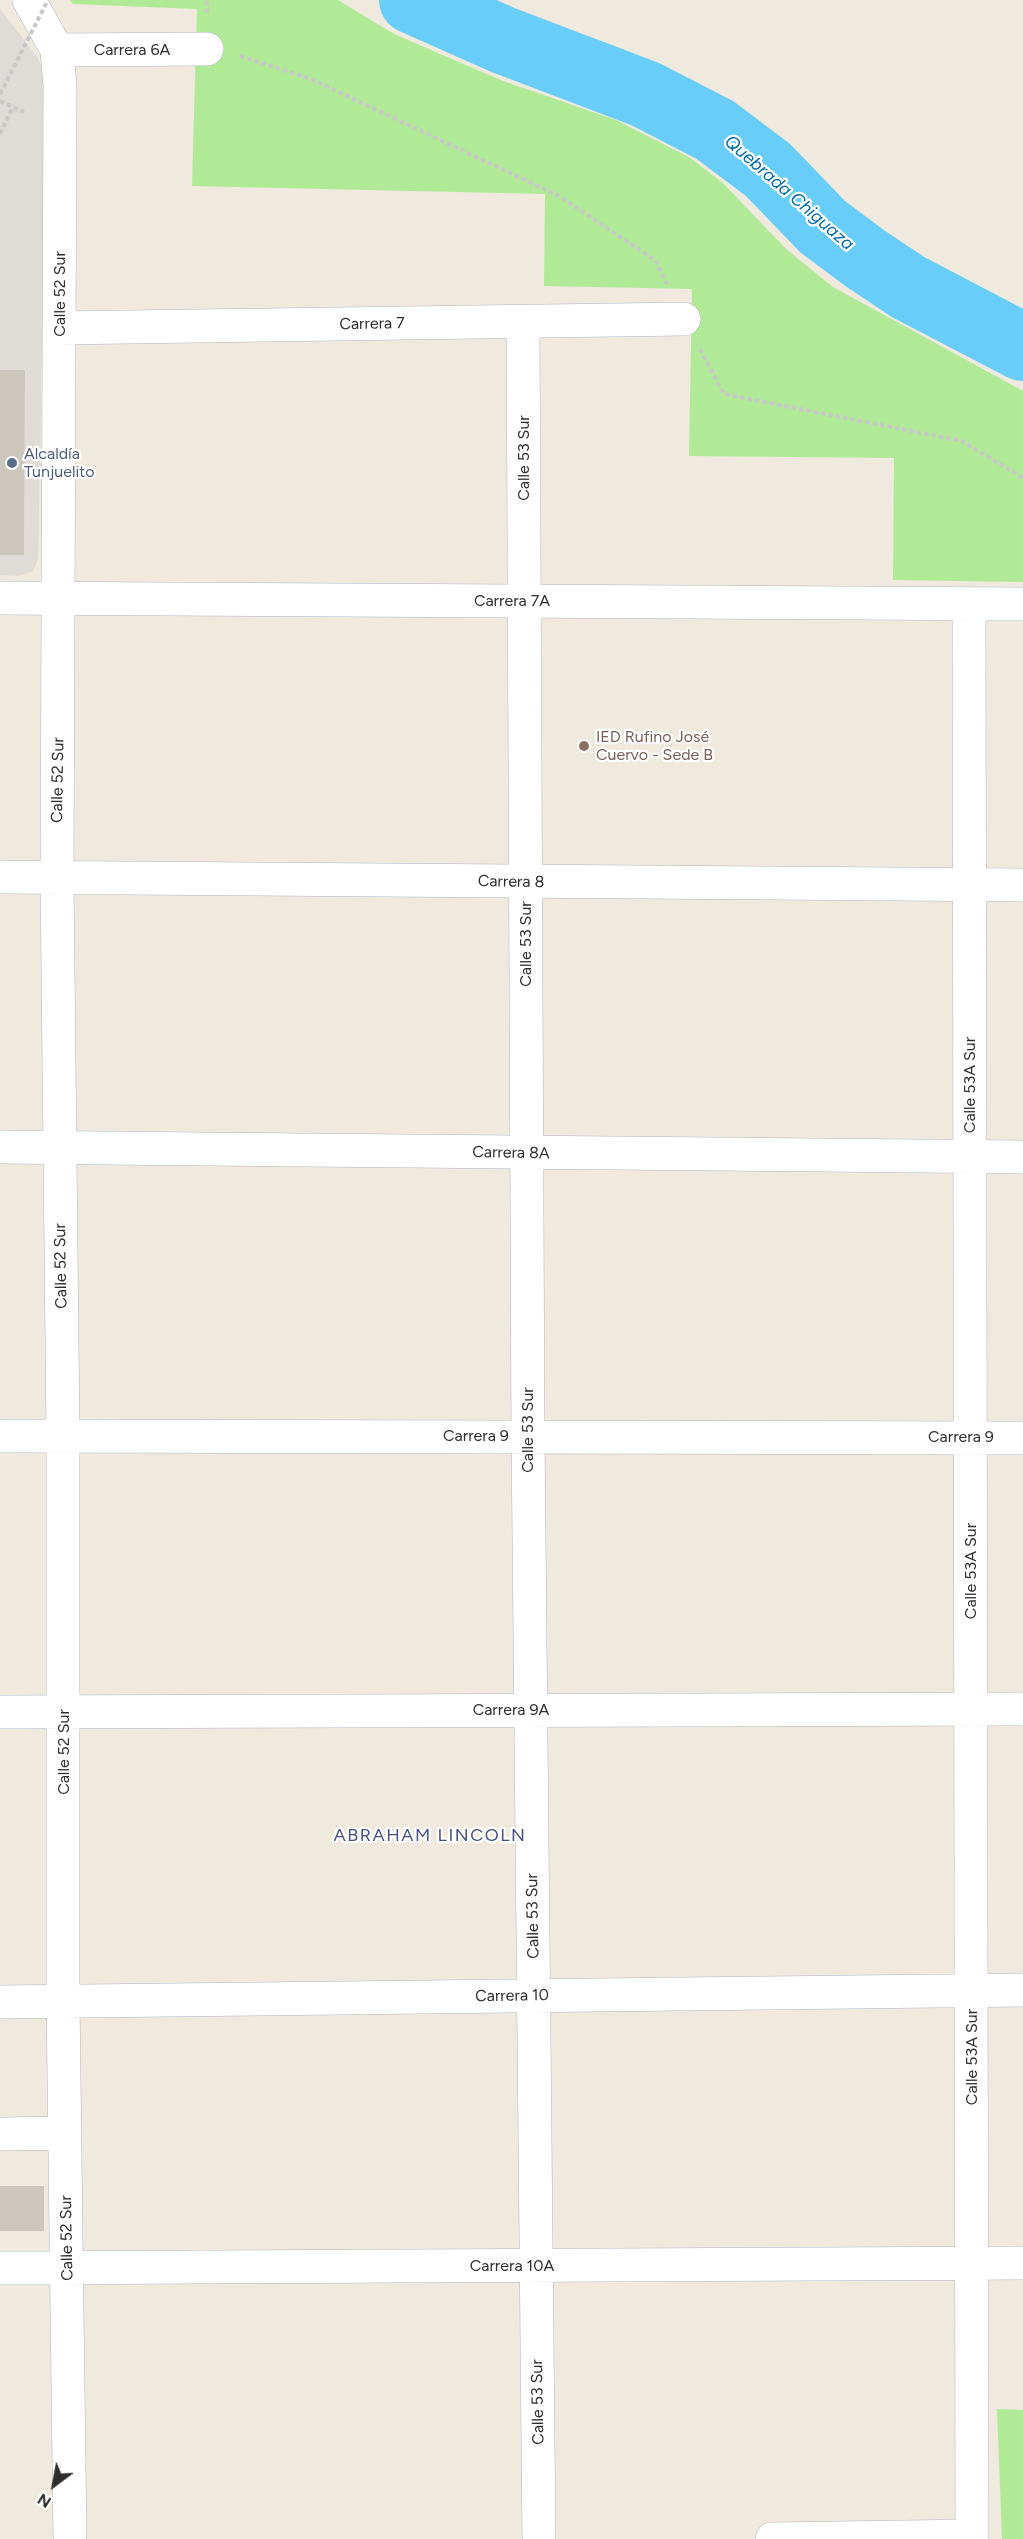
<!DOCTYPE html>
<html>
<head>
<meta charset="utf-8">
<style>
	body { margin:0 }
	#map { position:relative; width:1023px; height:2539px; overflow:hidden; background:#efe9de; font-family:Figtree,sans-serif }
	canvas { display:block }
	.north { position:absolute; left:24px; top:2455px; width:60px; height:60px; -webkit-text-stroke:4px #fff; paint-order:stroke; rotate:212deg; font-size:16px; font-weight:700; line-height:24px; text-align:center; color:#2d2d2d }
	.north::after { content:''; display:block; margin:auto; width:21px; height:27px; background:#2d2d2d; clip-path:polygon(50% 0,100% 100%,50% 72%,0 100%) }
</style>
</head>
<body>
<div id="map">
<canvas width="1023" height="2539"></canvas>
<div class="north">N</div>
</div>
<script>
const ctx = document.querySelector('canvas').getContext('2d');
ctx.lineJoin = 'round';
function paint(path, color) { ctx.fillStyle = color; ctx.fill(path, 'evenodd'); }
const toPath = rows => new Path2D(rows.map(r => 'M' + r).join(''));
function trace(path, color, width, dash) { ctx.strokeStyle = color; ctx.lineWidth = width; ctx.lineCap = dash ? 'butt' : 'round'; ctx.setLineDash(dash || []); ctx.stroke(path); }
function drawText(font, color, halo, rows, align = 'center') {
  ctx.font = font + ' Figtree,sans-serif'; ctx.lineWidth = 4.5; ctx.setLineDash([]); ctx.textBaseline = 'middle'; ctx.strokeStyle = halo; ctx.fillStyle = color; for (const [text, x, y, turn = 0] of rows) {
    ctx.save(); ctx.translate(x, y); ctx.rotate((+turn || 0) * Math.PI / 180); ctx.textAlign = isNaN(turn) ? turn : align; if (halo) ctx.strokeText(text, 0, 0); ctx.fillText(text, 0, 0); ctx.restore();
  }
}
paint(toPath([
	[70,0,338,0,394,34,503,81,616,120,689,157,723,183,786,249,833,287,1023,391,1023,582,893,580,894,458,689,456,692,289,544,286,545,194,192,186,197,9,73,4],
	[997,2409,1023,2410,1023,2539,1002,2539]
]), '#b0ea97');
paint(toPath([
	[0,9,38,58,47,83,38,560,33,571,18,576,0,575,0,555,24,555,25,371,0,370]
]), '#dfdbd6');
trace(toPath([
	[413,0,503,40,645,94,715,130,768,170,823,227,866,259,908,287,1023,347]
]), '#69cdf9', 68);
paint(toPath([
	[0,370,25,370,24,555,0,555],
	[0,2186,44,2186,44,2231,0,2231]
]), '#cbc7bd');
const minor = toPath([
	[29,0,57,50,60,86,57,877,63,1436,63,2001,70,2539],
	[57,50,207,49],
	[523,322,528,1436,539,2539],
	[59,328,684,319],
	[0,598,1023,604],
	[969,604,972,2539],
	[0,877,1023,885],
	[0,1147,1023,1157],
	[0,1436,1023,1438],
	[0,1712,1023,1709],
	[0,2002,1023,1990],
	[0,2134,65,2133],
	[0,2268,1023,2263],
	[772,2539,972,2536]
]);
trace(minor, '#b2b4c1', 34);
trace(toPath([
	[207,13,207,0],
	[240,56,311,79,559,196,655,260,667,284],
	[0,101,24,112],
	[0,134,13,107],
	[700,349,724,394,962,441,1023,478]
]), '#c8c8c8', 4, [4.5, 3]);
trace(minor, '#fff', 33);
trace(toPath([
	[0,94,48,0]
]), '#c8c8c8', 4, [4.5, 3]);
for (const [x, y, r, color] of [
	[12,463,6,"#5c6f8a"],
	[584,746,6,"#8d6e63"]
]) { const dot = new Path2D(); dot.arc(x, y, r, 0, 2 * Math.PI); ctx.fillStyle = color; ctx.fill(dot); trace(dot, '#fff', 2); }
drawText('16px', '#2d2d2d', '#fff', [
	["Carrera 6A",132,50],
	["Calle 52 Sur",60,294,-90],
	["Carrera 7",372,324,-1],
	["Calle 53 Sur",524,458,-90],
	["Carrera 7A",512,601],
	["Calle 52 Sur",58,780,-89],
	["Carrera 8",511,882,1],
	["Calle 53 Sur",526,944,-90],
	["Calle 53A Sur",970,1085,-90],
	["Carrera 8A",511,1153,1],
	["Calle 52 Sur",61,1266,-91],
	["Calle 53 Sur",528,1430,-90],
	["Carrera 9",476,1436],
	["Carrera 9",961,1437],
	["Calle 53A Sur",971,1571,-90],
	["Carrera 9A",511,1710],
	["Calle 52 Sur",64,1752,-90],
	["Calle 53 Sur",533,1916,-91],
	["Carrera 10",512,1996,-1],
	["Calle 53A Sur",972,2057,-90],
	["Calle 52 Sur",67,2238,-91],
	["Carrera 10A",512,2266],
	["Calle 53 Sur",538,2402,-91]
]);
drawText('16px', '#4e5e75', '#fff', [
	["Alcaldía",24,454],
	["Tunjuelito",24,472]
], 'left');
drawText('16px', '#785e54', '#fff', [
	["IED Rufino José",596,737],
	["Cuervo - Sede B",596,755]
], 'left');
drawText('italic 18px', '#016bac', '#fff', [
	["Quebrada Chiguaza",789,193,41]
]);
ctx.letterSpacing = '1.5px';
drawText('18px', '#485082', '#fff', [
	["ABRAHAM LINCOLN",430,1836]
]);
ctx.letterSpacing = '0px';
</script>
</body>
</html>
